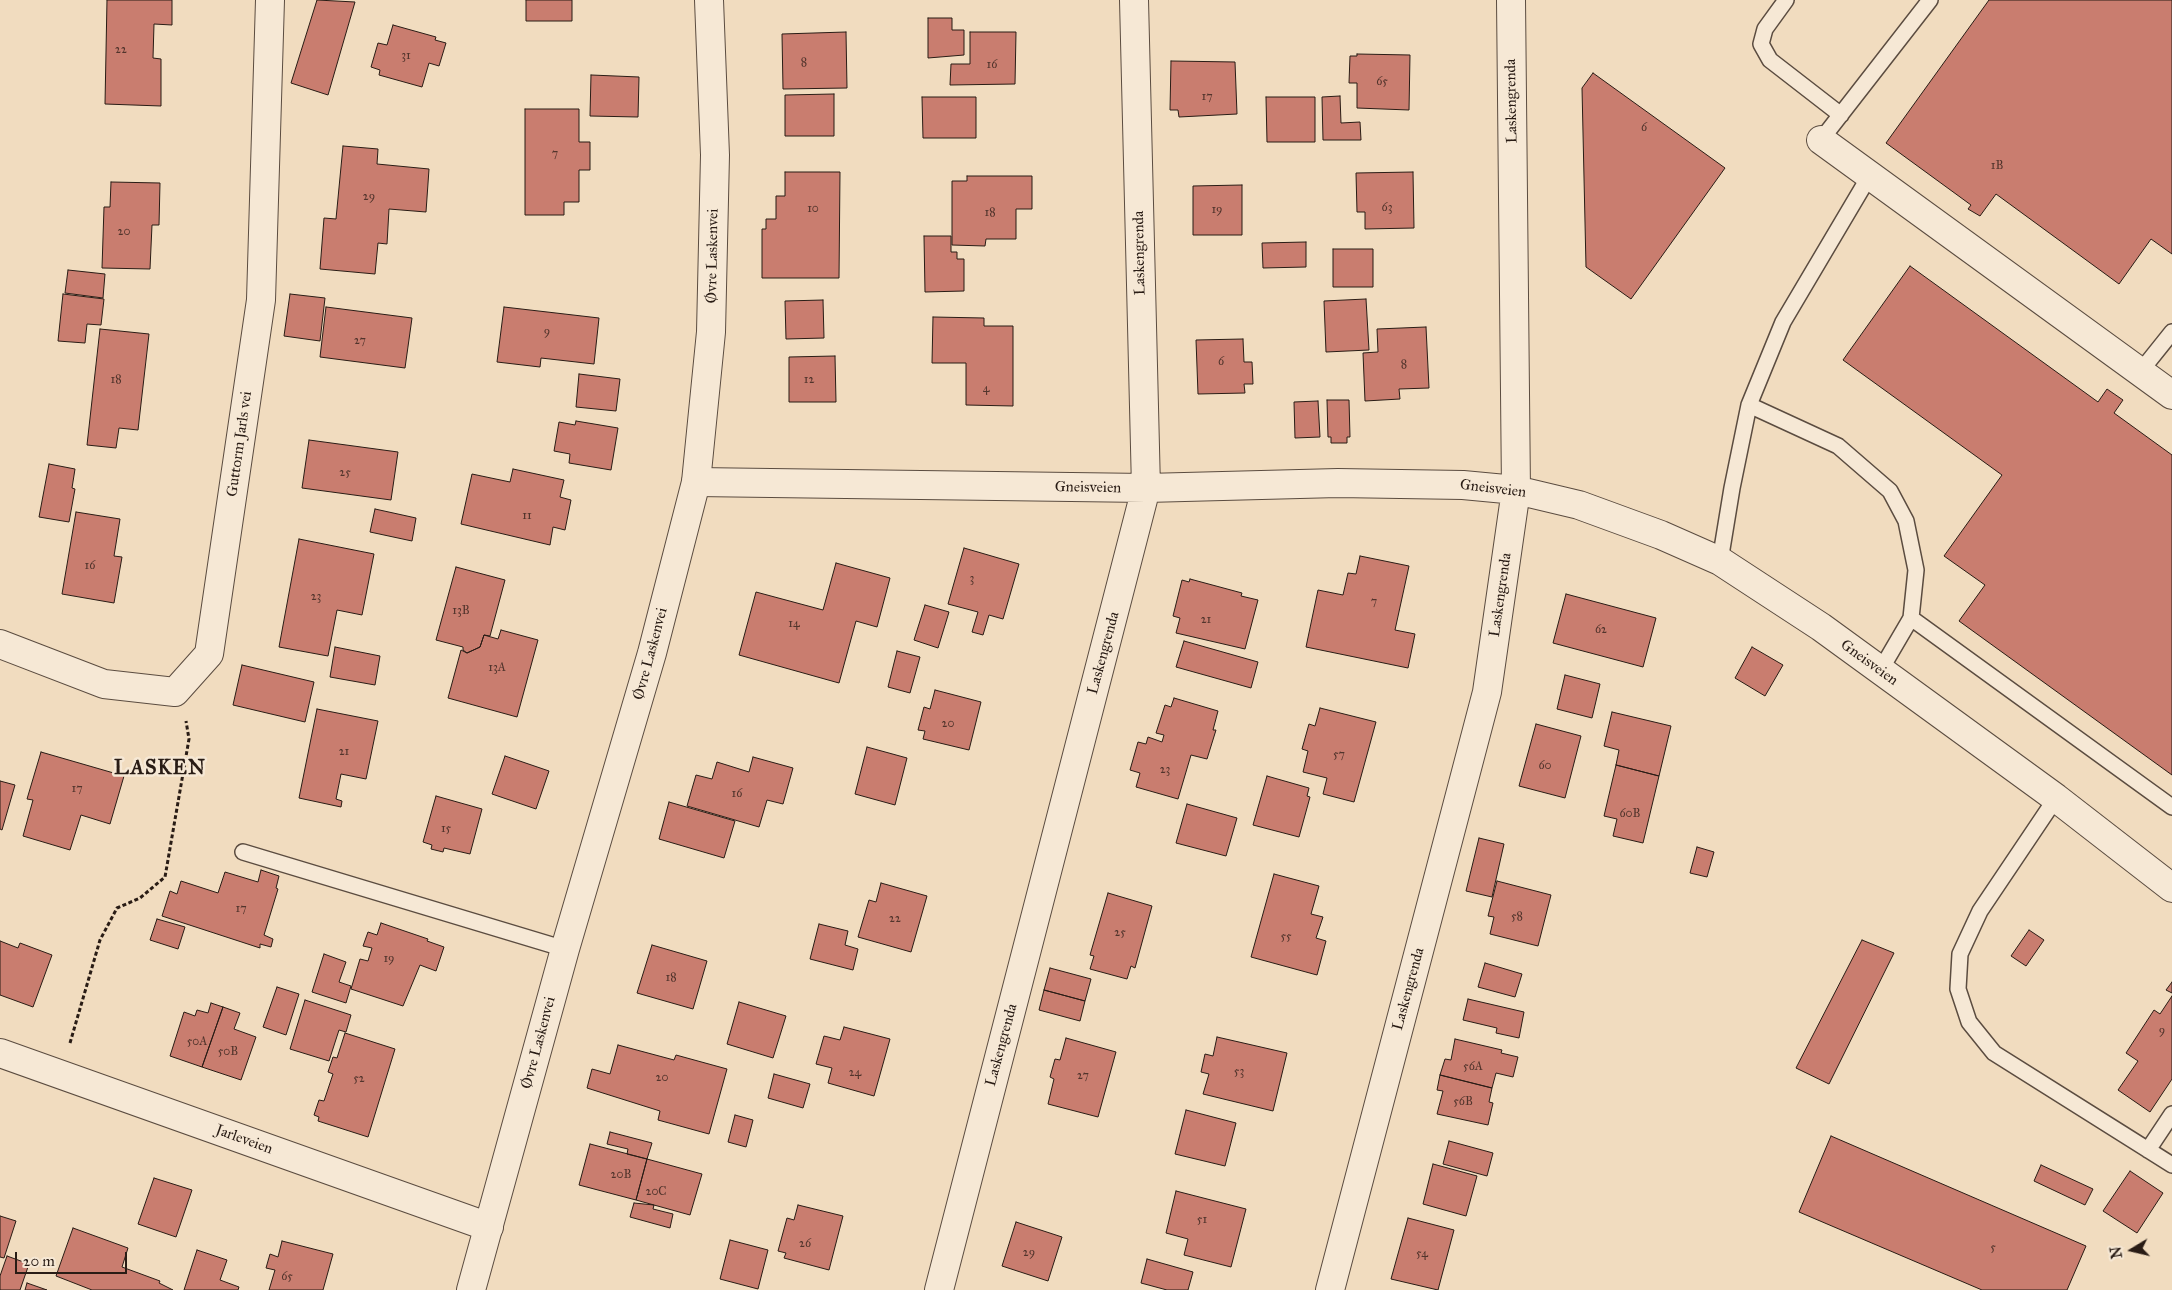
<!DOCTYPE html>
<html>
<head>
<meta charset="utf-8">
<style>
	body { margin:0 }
	#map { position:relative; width:2172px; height:1290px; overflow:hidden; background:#f1dcbf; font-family:"IM FELL Great Primer",serif }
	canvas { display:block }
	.north { position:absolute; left:2107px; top:1225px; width:50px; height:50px; -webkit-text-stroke:4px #f6e8d5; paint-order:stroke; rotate:261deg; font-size:14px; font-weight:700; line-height:20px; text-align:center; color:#291c15 }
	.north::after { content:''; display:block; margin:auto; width:18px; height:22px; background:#291c15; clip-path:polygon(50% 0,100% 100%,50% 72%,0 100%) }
	.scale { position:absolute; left:15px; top:1252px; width:112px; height:22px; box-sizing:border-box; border:2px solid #291c15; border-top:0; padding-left:6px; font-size:15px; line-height:18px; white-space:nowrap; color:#291c15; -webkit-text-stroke:4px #f6e8d5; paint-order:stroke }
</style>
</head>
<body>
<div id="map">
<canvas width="2172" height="1290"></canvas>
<div class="north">N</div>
<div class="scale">20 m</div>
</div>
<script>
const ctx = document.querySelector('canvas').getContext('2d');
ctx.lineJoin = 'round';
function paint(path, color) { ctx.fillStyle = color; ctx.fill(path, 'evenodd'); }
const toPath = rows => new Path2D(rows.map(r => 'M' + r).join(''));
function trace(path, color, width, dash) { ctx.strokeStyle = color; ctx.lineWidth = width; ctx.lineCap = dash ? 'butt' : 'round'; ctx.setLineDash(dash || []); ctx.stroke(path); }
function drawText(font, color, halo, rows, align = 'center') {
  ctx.font = font + ' "IM FELL Great Primer",serif'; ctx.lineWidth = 5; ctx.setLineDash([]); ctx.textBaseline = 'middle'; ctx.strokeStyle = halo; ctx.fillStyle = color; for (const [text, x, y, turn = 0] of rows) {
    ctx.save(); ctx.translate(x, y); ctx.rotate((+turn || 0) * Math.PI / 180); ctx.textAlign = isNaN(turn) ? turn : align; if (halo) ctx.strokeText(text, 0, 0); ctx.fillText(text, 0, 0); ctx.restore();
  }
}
const building = toPath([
	[107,0,172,0,172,25,154,24,153,58,161,59,161,106,105,104,107,0],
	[317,0,355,2,328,95,291,83,317,0],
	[526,0,572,0,572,21,526,21,526,0],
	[1989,0,2172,0,2172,254,2151,239,2119,284,1996,194,1980,216,1968,209,1971,205,1886,143,1989,0],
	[928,18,952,18,952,30,964,30,964,55,928,58,928,18],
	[393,25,436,37,435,40,446,43,439,66,429,63,422,87,379,75,380,70,371,67,378,43,387,45,393,25],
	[846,32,847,88,783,89,782,34,846,32],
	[970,32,1016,32,1015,84,950,85,951,64,970,64,970,32],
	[1357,54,1410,55,1409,110,1357,108,1357,83,1349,83,1350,56,1357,56,1357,54],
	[1171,61,1235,62,1237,114,1179,117,1178,110,1170,110,1171,61],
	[1593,73,1725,168,1631,299,1586,267,1582,88,1593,73],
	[591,75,639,77,638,117,590,116,591,75],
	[834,94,834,136,785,136,785,95,834,94],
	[1340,96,1341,123,1360,122,1361,140,1323,140,1322,97,1340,96],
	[922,97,976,97,976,138,923,138,922,97],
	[1266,97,1315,97,1315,142,1267,142,1266,97],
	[525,109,579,109,579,142,590,142,590,170,579,170,579,202,564,202,564,215,525,215,525,109],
	[343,146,378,149,377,164,429,169,426,212,389,209,387,244,378,243,375,274,320,269,324,218,336,219,343,146],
	[785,172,840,172,839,278,762,278,762,229,766,229,766,219,776,219,776,196,785,196,785,172],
	[1413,172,1414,228,1365,229,1365,212,1357,212,1356,173,1413,172],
	[967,176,1032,176,1032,209,1016,209,1016,239,986,239,985,246,952,245,952,181,967,181,967,176],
	[111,182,160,183,159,225,152,225,150,269,102,268,104,207,110,207,111,182],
	[1242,185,1242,235,1193,235,1193,186,1242,185],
	[924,236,951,236,951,252,957,252,957,259,964,259,964,291,925,292,924,236],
	[1306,242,1306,267,1263,268,1262,243,1306,242],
	[1333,249,1373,249,1373,287,1333,287,1333,249],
	[1910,266,2098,402,2107,389,2123,400,2114,413,2172,455,2172,775,1959,621,1985,585,1944,556,2002,475,1843,360,1910,266],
	[68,270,105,274,103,298,65,293,68,270],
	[63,294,104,299,101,325,87,324,85,343,58,341,63,294],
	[290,294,325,298,320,341,284,336,290,294],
	[1366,299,1369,350,1326,352,1324,301,1366,299],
	[823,300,824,338,786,339,785,301,823,300],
	[326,307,412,318,405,368,320,357,326,307],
	[504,307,599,318,594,364,541,358,540,367,497,362,504,307],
	[933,317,984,318,984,326,1013,326,1013,406,966,405,966,363,932,363,933,317],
	[1426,327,1429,388,1399,389,1400,399,1365,401,1363,353,1378,352,1377,329,1426,327],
	[100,329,149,334,138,430,119,428,116,448,87,445,100,329],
	[1243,339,1244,362,1252,362,1253,384,1244,384,1245,393,1198,394,1196,340,1243,339],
	[835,356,836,402,789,402,789,357,835,356],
	[579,374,620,379,616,411,576,407,579,374],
	[1327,400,1349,400,1350,437,1347,437,1347,443,1331,443,1331,437,1328,437,1327,400],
	[1318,401,1320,437,1295,438,1294,402,1318,401],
	[576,421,618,428,611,470,569,463,570,454,554,451,559,422,575,425,576,421],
	[309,440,398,452,391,500,302,488,309,440],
	[49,464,75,469,72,488,75,489,69,522,39,517,49,464],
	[513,469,564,480,560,497,571,500,565,530,553,527,550,545,461,524,472,474,510,482,513,469],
	[375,509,416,518,412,541,370,532,375,509],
	[76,512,120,519,114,556,122,557,114,603,62,594,76,512],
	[299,539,374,554,362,615,337,610,328,656,279,647,299,539],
	[964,548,1019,564,1003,619,989,615,983,635,972,632,978,612,948,604,964,548],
	[1360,556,1409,566,1395,630,1415,634,1408,668,1306,647,1318,590,1343,595,1348,573,1356,574,1360,556],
	[836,563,890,578,877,627,856,621,839,683,739,655,756,592,823,610,836,563],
	[456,567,505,580,490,636,484,635,480,647,467,653,463,650,463,647,436,640,456,567],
	[1190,579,1242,593,1241,596,1258,600,1245,649,1176,633,1180,618,1173,616,1182,580,1189,582,1190,579],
	[1566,594,1656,618,1643,667,1553,643,1566,594],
	[925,605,949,612,938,648,914,640,925,605],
	[501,630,538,640,517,717,448,698,461,650,467,653,480,647,484,635,498,639,501,630],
	[1184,641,1258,662,1251,688,1176,667,1184,641],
	[335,647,380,656,375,685,330,677,335,647],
	[1752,647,1783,665,1765,696,1735,678,1752,647],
	[897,651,920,657,910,693,888,687,897,651],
	[242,665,314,682,305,722,233,705,242,665],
	[1565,675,1600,684,1592,718,1557,709,1565,675],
	[935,690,981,702,969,750,923,739,925,731,918,730,924,707,930,709,935,690],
	[1174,698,1218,711,1213,730,1216,730,1207,759,1191,755,1178,799,1136,787,1140,773,1130,770,1138,742,1146,744,1148,737,1162,742,1164,735,1156,733,1165,705,1171,707,1174,698],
	[1320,708,1376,722,1354,802,1323,794,1327,778,1303,772,1308,751,1302,749,1309,724,1315,726,1320,708],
	[317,709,378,721,366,779,341,774,336,799,342,801,341,807,299,798,317,709],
	[1612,712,1671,726,1659,776,1616,765,1619,750,1604,746,1612,712],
	[1536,724,1581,736,1565,798,1519,786,1536,724],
	[867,747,907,758,895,805,855,794,867,747],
	[41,752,124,776,110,824,81,815,70,850,23,836,33,800,27,799,41,752],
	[505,756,549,771,536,809,492,794,505,756],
	[753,757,793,768,783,804,767,800,759,827,687,806,696,775,712,779,717,762,749,772,753,757],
	[1616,765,1659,776,1643,843,1613,836,1617,819,1604,816,1616,765],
	[1267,776,1309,788,1307,796,1310,797,1299,837,1253,825,1267,776],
	[0,781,15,785,2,830,0,829,0,781],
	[436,796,482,809,470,854,444,848,443,852,431,849,432,845,423,842,436,796],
	[669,802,735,821,724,858,659,839,669,802],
	[1187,804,1237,818,1226,856,1176,843,1187,804],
	[1479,838,1504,844,1492,897,1466,891,1479,838],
	[1697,847,1714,852,1707,877,1690,873,1697,847],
	[261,870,279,876,276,888,278,889,264,935,273,939,271,947,260,944,260,948,162,916,170,891,177,894,181,881,218,893,225,872,258,882,261,870],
	[1274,874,1319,886,1311,914,1323,917,1316,938,1326,941,1317,975,1251,957,1274,874],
	[1497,881,1551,895,1538,946,1490,934,1494,917,1488,916,1497,881],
	[881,883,927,896,911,952,858,937,869,900,876,902,881,883],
	[1108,893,1152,906,1135,968,1131,966,1127,979,1090,969,1094,956,1090,955,1108,893],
	[157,919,185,927,178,949,150,940,157,919],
	[381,923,428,939,427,941,444,947,436,971,420,965,403,1006,351,989,360,959,368,961,372,948,363,946,368,932,377,935,381,923],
	[819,924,848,931,845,945,858,949,853,970,810,959,819,924],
	[2029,930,2044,940,2026,966,2011,956,2029,930],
	[1862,940,1894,953,1829,1084,1796,1068,1862,940],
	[0,941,18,948,20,943,52,955,33,1007,0,995,0,941],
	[652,945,707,961,693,1009,637,993,652,945],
	[324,954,346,962,339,982,351,986,346,1003,312,992,324,954],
	[1485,963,1522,974,1515,997,1478,987,1485,963],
	[1050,968,1091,979,1085,1001,1044,990,1050,968],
	[2172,982,2172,993,2166,990,2172,982],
	[277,987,299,994,286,1035,263,1027,277,987],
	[1044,990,1085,1001,1080,1021,1039,1010,1044,990],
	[2172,996,2172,1079,2150,1112,2118,1090,2138,1061,2126,1053,2154,1010,2160,1014,2172,996],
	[1468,999,1524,1012,1519,1038,1496,1033,1497,1028,1463,1020,1468,999],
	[305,1000,351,1015,346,1032,339,1030,329,1061,290,1049,305,1000],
	[739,1002,786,1016,773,1058,727,1044,739,1002],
	[211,1003,223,1007,202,1067,170,1056,184,1012,195,1016,197,1010,208,1013,211,1003],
	[223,1007,240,1013,234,1029,256,1037,241,1080,202,1067,223,1007],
	[844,1027,890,1039,874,1096,828,1083,832,1068,816,1064,824,1036,840,1040,844,1027],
	[345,1033,395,1049,368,1137,318,1121,319,1117,314,1115,319,1100,324,1101,333,1074,328,1072,333,1057,337,1058,345,1033],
	[1217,1037,1287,1053,1273,1111,1203,1094,1209,1074,1201,1072,1205,1054,1213,1056,1217,1037],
	[1066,1038,1116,1052,1098,1117,1048,1104,1054,1079,1050,1077,1055,1059,1060,1060,1066,1038],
	[1455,1039,1502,1050,1501,1053,1518,1057,1513,1077,1496,1073,1492,1088,1440,1075,1445,1059,1451,1060,1455,1039],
	[618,1045,674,1060,676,1055,727,1069,709,1134,658,1120,660,1111,587,1088,592,1069,610,1074,618,1045],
	[774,1074,810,1084,803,1108,768,1098,774,1074],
	[1440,1075,1492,1088,1489,1102,1493,1103,1488,1125,1437,1114,1443,1091,1437,1090,1440,1075],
	[1186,1110,1236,1123,1225,1166,1175,1154,1186,1110],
	[735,1115,753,1120,746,1147,728,1142,735,1115],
	[610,1132,652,1143,647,1159,627,1154,628,1149,607,1144,610,1132],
	[1831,1136,2086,1246,2067,1290,1982,1290,1799,1212,1831,1136],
	[1449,1141,1493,1153,1487,1176,1443,1164,1449,1141],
	[590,1144,647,1159,636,1200,579,1185,590,1144],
	[647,1159,702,1174,690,1215,636,1200,647,1159],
	[1433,1164,1477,1176,1466,1216,1423,1204,1433,1164],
	[2041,1165,2093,1189,2085,1205,2034,1181,2041,1165],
	[2130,1171,2163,1193,2137,1233,2103,1211,2130,1171],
	[154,1178,192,1190,176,1237,138,1224,154,1178],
	[1176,1191,1246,1209,1231,1267,1184,1255,1188,1239,1166,1233,1176,1191],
	[634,1203,654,1205,653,1209,673,1214,670,1228,630,1217,634,1203],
	[798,1205,843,1216,829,1270,784,1258,786,1253,778,1251,787,1218,794,1220,798,1205],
	[0,1216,16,1221,4,1258,0,1257,0,1216],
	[1408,1218,1454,1230,1438,1290,1391,1279,1408,1218],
	[1016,1222,1062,1237,1048,1281,1002,1266,1016,1222],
	[73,1228,128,1248,122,1267,160,1281,159,1283,173,1290,92,1290,56,1276,73,1228],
	[730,1240,768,1250,758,1289,720,1279,730,1240],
	[282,1241,333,1254,323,1290,269,1290,275,1270,266,1268,270,1254,278,1257,282,1241],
	[197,1250,227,1260,220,1280,239,1287,238,1290,184,1290,197,1250],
	[7,1256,29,1264,20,1290,0,1290,0,1276,7,1256],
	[1147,1259,1193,1272,1188,1290,1167,1290,1141,1283,1147,1259],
	[27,1283,47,1290,25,1290,27,1283]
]);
paint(building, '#c97d6f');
trace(building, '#291c15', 1);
const service = toPath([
	[1786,0,1765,29,1761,44,1770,60,1841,115],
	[1821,140,1930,0],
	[2140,372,2172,332],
	[1749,405,1838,446,1890,491,1906,521,1916,570,1911,618,1880,671],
	[1720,561,1732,488,1749,405,1783,322,1870,175],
	[1911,618,2172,807],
	[2056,798,1980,911,1960,954,1958,989,1969,1022,1994,1053,2172,1165],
	[243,852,565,949],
	[2148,1150,2172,1114]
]);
const minor = toPath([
	[1821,140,2172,395],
	[696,482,1146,488,1338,483,1463,485,1516,490,1579,505,1661,535,1720,561,1821,627,2056,798,2172,888],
	[0,644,104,684,175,692,209,654,261,300,270,0],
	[0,1053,489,1227],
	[939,1290,1146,488,1134,0],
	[1330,1290,1487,692,1516,490,1511,0]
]);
const tertiary = toPath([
	[471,1290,565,949,652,653,696,482,711,332,715,155,709,0]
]);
trace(service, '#5b4c40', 18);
trace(minor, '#5b4c40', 30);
trace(tertiary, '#5b4c40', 30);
trace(toPath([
	[70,1043,100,940,117,908,140,898,165,877,189,739,186,721]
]), '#291c15', 3, [4, 2.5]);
trace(service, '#f6e8d5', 15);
trace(minor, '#f6e8d5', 28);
trace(tertiary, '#f6e8d5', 28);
drawText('12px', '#51342c', null, [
	["22",121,50],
	["31",406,56],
	["8",804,63],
	["16",992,65],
	["65",1382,82],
	["17",1207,97],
	["6",1644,128],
	["7",555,154],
	["1B",1997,166],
	["29",369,197],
	["63",1387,208],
	["10",813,209],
	["19",1217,210],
	["18",990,213],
	["20",124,232],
	["9",547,332],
	["27",360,341],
	["6",1221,362],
	["8",1404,365],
	["18",116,380],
	["12",809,380],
	["4",986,389],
	["25",345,473],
	["11",527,516],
	["16",90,566],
	["3",972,579],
	["23",316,597],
	["7",1374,602],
	["13B",461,611],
	["21",1206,620],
	["14",794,624],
	["62",1601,630],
	["13A",497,668],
	["20",948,724],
	["21",344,752],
	["57",1339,755],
	["60",1545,766],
	["23",1165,770],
	["17",77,789],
	["16",737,794],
	["60B",1630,814],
	["15",446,829],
	["17",241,909],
	["58",1517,917],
	["22",895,919],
	["25",1120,933],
	["55",1286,937],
	["19",389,959],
	["18",671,978],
	["9",2162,1031],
	["50A",197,1042],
	["50B",228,1052],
	["56A",1473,1067],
	["53",1239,1072],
	["24",855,1073],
	["27",1083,1076],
	["20",662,1078],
	["52",359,1079],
	["56B",1463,1102],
	["20B",621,1175],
	["20C",656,1192],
	["51",1202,1220],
	["26",805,1244],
	["5",1993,1248],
	["29",1029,1253],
	["54",1422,1254],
	["65",287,1277]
]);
drawText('15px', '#291c15', '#f6e8d5', [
	["Laskengrenda",1512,101,-91],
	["Laskengrenda",1140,253,-91],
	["Øvre Laskenvei",713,256,-89],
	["Guttorm Jarls vei",240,444,-82],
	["Gneisveien",1088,488,1],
	["Gneisveien",1493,489,7],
	["Laskengrenda",1501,595,-82],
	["Laskengrenda",1104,653,-75],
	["Øvre Laskenvei",651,654,-75],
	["Gneisveien",1869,663,36],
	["Laskengrenda",1409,989,-75],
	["Øvre Laskenvei",539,1043,-75],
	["Laskengrenda",1002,1045,-75],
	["Jarleveien",244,1140,20]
]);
ctx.letterSpacing = '1px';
drawText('bold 20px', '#291c15', '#f6e8d5', [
	["LASKEN",160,769]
]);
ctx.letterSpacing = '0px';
</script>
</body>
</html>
